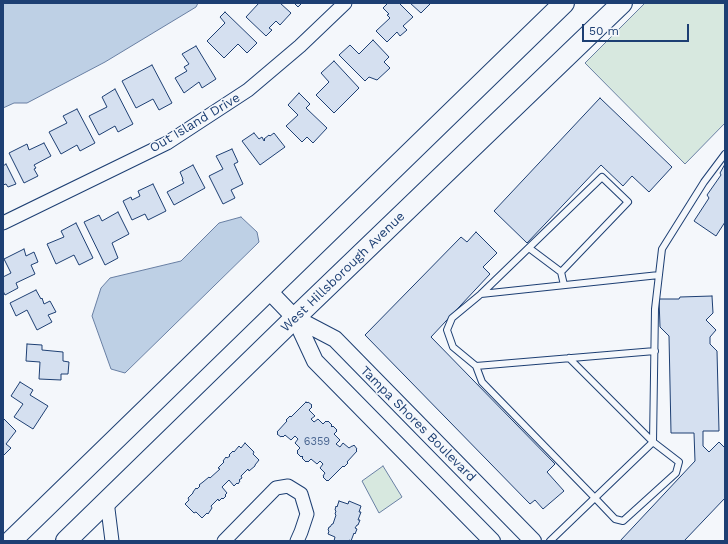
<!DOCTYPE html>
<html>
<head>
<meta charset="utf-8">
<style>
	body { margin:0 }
	#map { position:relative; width:728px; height:544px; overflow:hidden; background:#f4f7fb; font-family:"Work Sans",sans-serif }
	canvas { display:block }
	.frame { position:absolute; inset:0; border:4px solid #1d3f73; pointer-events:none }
	.scale { position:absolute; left:582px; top:24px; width:107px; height:18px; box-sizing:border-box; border:2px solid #1d3f73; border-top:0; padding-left:5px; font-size:12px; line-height:14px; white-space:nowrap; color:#1d3f73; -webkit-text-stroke:3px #f4f7fb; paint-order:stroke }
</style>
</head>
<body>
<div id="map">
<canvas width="728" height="544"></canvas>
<div class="frame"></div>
<div class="scale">50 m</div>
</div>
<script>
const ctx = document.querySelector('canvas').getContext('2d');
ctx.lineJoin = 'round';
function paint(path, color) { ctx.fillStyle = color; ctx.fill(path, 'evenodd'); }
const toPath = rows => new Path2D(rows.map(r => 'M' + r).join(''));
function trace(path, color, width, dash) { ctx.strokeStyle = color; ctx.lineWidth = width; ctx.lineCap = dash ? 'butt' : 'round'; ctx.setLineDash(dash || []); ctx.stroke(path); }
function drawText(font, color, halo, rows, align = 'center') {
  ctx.font = font + ' "Work Sans",sans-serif'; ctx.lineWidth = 3; ctx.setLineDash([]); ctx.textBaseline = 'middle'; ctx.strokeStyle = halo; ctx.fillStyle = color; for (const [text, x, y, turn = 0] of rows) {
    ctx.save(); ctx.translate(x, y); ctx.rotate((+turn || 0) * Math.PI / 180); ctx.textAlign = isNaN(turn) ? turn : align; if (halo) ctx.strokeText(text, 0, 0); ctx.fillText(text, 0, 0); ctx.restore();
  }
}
const green = toPath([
	[645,3,725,3,725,123,685,164,585,63,645,3],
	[383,466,402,497,379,513,362,481,383,466]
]);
paint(green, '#d7e8df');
trace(green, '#687fa3', 1);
const water = toPath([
	[3,3,198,3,196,7,105,62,27,103,14,103,3,108,3,3],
	[241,217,257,232,259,242,125,373,111,369,92,316,101,288,110,278,181,261,219,223,241,217]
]);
paint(water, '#bed0e5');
trace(water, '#687fa3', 1);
const building = toPath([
	[259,3,280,3,291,13,280,25,276,21,269,28,272,30,266,36,246,17,259,3],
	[294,3,302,3,298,7,294,3],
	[388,3,399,3,413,17,403,26,407,30,400,36,397,32,387,42,376,31,390,18,387,15,389,14,383,8,388,3],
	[410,3,431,3,421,13,410,3],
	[225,12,257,43,247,53,238,44,224,58,207,41,225,23,220,17,225,12],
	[373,40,389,57,384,62,390,68,377,80,369,77,365,81,339,55,350,45,359,54,373,40],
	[196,46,216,79,202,88,199,82,184,93,175,78,187,71,184,67,189,64,182,54,196,46],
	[334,61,359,88,334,113,316,95,329,82,321,73,334,61],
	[152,65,172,103,159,110,153,99,136,108,122,81,152,65],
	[115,89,133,124,118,132,115,126,99,135,89,116,107,107,102,97,115,89],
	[299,93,310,104,306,108,327,128,313,143,307,137,302,142,286,126,298,115,288,105,299,93],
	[600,98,672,167,649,192,632,176,623,186,601,165,527,243,494,211,600,98],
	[77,109,95,143,80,151,77,145,61,154,49,132,67,123,63,116,77,109],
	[254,133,259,139,262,137,264,141,265,140,264,139,269,135,270,136,274,133,285,147,260,165,242,141,254,133],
	[44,143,51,156,34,165,36,168,34,169,38,176,24,183,9,153,27,144,29,150,44,143],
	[232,149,238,162,234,164,243,184,231,190,235,198,223,204,209,176,223,169,216,156,232,149],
	[6,164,16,184,8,187,6,184,3,185,3,166,6,164],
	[725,164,725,222,716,236,694,221,709,198,707,195,721,175,720,173,725,164],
	[193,165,205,188,174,205,167,192,184,183,182,180,183,179,180,172,193,165],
	[153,184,166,211,148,220,145,214,132,220,123,201,131,197,132,200,140,196,138,191,153,184],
	[118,212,129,234,112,243,118,258,105,265,84,222,99,215,102,221,118,212],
	[76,223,93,258,79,265,74,255,56,264,47,244,64,237,61,231,76,223],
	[476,232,497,253,483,267,490,274,431,337,555,464,547,472,564,491,543,509,535,500,530,504,365,335,461,237,467,242,476,232],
	[24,249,26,256,34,252,38,262,31,265,35,274,16,283,18,288,5,295,3,291,3,277,11,273,4,259,24,249],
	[36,290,41,299,42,298,44,304,50,301,56,312,48,315,52,322,37,330,27,310,16,316,10,303,36,290],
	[712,296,713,313,706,320,716,330,710,337,710,344,717,351,719,431,703,431,703,446,709,452,719,442,725,448,725,498,684,541,620,541,695,461,694,433,671,433,669,336,660,327,659,299,679,299,680,297,712,296],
	[27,344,42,345,42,350,63,352,63,361,69,362,68,374,61,374,61,380,39,379,40,362,26,361,27,344],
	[20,382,33,390,30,395,48,406,33,429,14,417,23,404,11,396,20,382],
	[306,402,307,403,308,402,312,405,311,406,312,407,309,410,315,416,311,419,314,422,318,419,323,424,326,421,327,422,328,421,332,425,331,426,332,427,333,426,337,430,336,431,337,431,334,434,340,440,336,444,340,447,343,443,349,448,352,446,353,446,354,445,357,449,356,450,357,451,347,462,348,463,344,467,343,466,328,481,327,480,327,481,323,477,324,477,323,476,325,473,320,468,323,464,320,461,317,464,311,459,308,462,307,461,306,462,302,458,303,457,302,456,301,457,297,453,298,452,297,451,300,448,295,443,298,439,295,436,291,440,285,435,283,437,282,436,281,437,277,434,278,433,277,432,287,421,286,420,290,416,291,417,306,402],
	[3,418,16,431,6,444,11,448,3,456,3,418],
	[245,443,254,452,253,454,259,460,255,465,255,466,249,471,248,469,241,476,242,478,239,480,240,481,238,484,237,483,234,486,229,480,222,487,227,493,225,495,226,496,223,499,222,498,219,501,218,499,211,506,212,508,208,514,207,513,202,518,196,512,194,513,185,504,189,500,188,498,193,493,193,492,196,488,197,489,200,486,199,485,203,482,209,477,210,478,220,469,218,468,224,462,223,461,226,457,227,458,230,456,229,455,233,451,234,452,239,446,241,448,245,443],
	[339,501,348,504,349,501,361,506,359,512,361,512,358,520,360,520,358,525,357,525,355,528,357,529,355,534,354,533,351,541,349,540,349,541,334,541,335,537,328,534,329,531,328,530,329,527,330,527,332,524,333,524,336,515,335,514,336,511,335,510,336,506,337,507,339,501]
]);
paint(building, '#d5e0f0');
trace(building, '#1d3f73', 1);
const service = toPath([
	[529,248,561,272],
	[481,294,602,177,628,202,561,272,564,285],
	[655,351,476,366,453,347,447,330,452,318,481,294,659,275],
	[476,366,482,382,595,498,615,519,623,521,676,473,679,462,653,442,569,358],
	[550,541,653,442,655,309,662,249,704,182,725,154]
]);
const minor = toPath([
	[3,223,167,143,248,90,300,46,345,3],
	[107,501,112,541],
	[224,541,276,488,288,486,301,494,307,514,301,532,297,541]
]);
const tertiary = toPath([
	[269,291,295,318,315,361,492,541],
	[295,318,335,339,533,541]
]);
const primary = toPath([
	[11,541,564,3],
	[66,541,305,308,622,3]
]);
trace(service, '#1d3f73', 8);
trace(minor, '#1d3f73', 15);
trace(tertiary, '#1d3f73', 18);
trace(primary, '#1d3f73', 22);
trace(service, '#f4f7fb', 6);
trace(minor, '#f4f7fb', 13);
trace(tertiary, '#f4f7fb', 16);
trace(primary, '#f4f7fb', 20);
drawText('11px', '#4b6792', null, [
	["6359",317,442]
]);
drawText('13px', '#1d3f73', '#f4f7fb', [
	["Out Island Drive",195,123,-31],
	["West Hillsborough Avenue",343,272,-44],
	["Tampa Shores Boulevard",418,424,45]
]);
</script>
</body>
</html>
